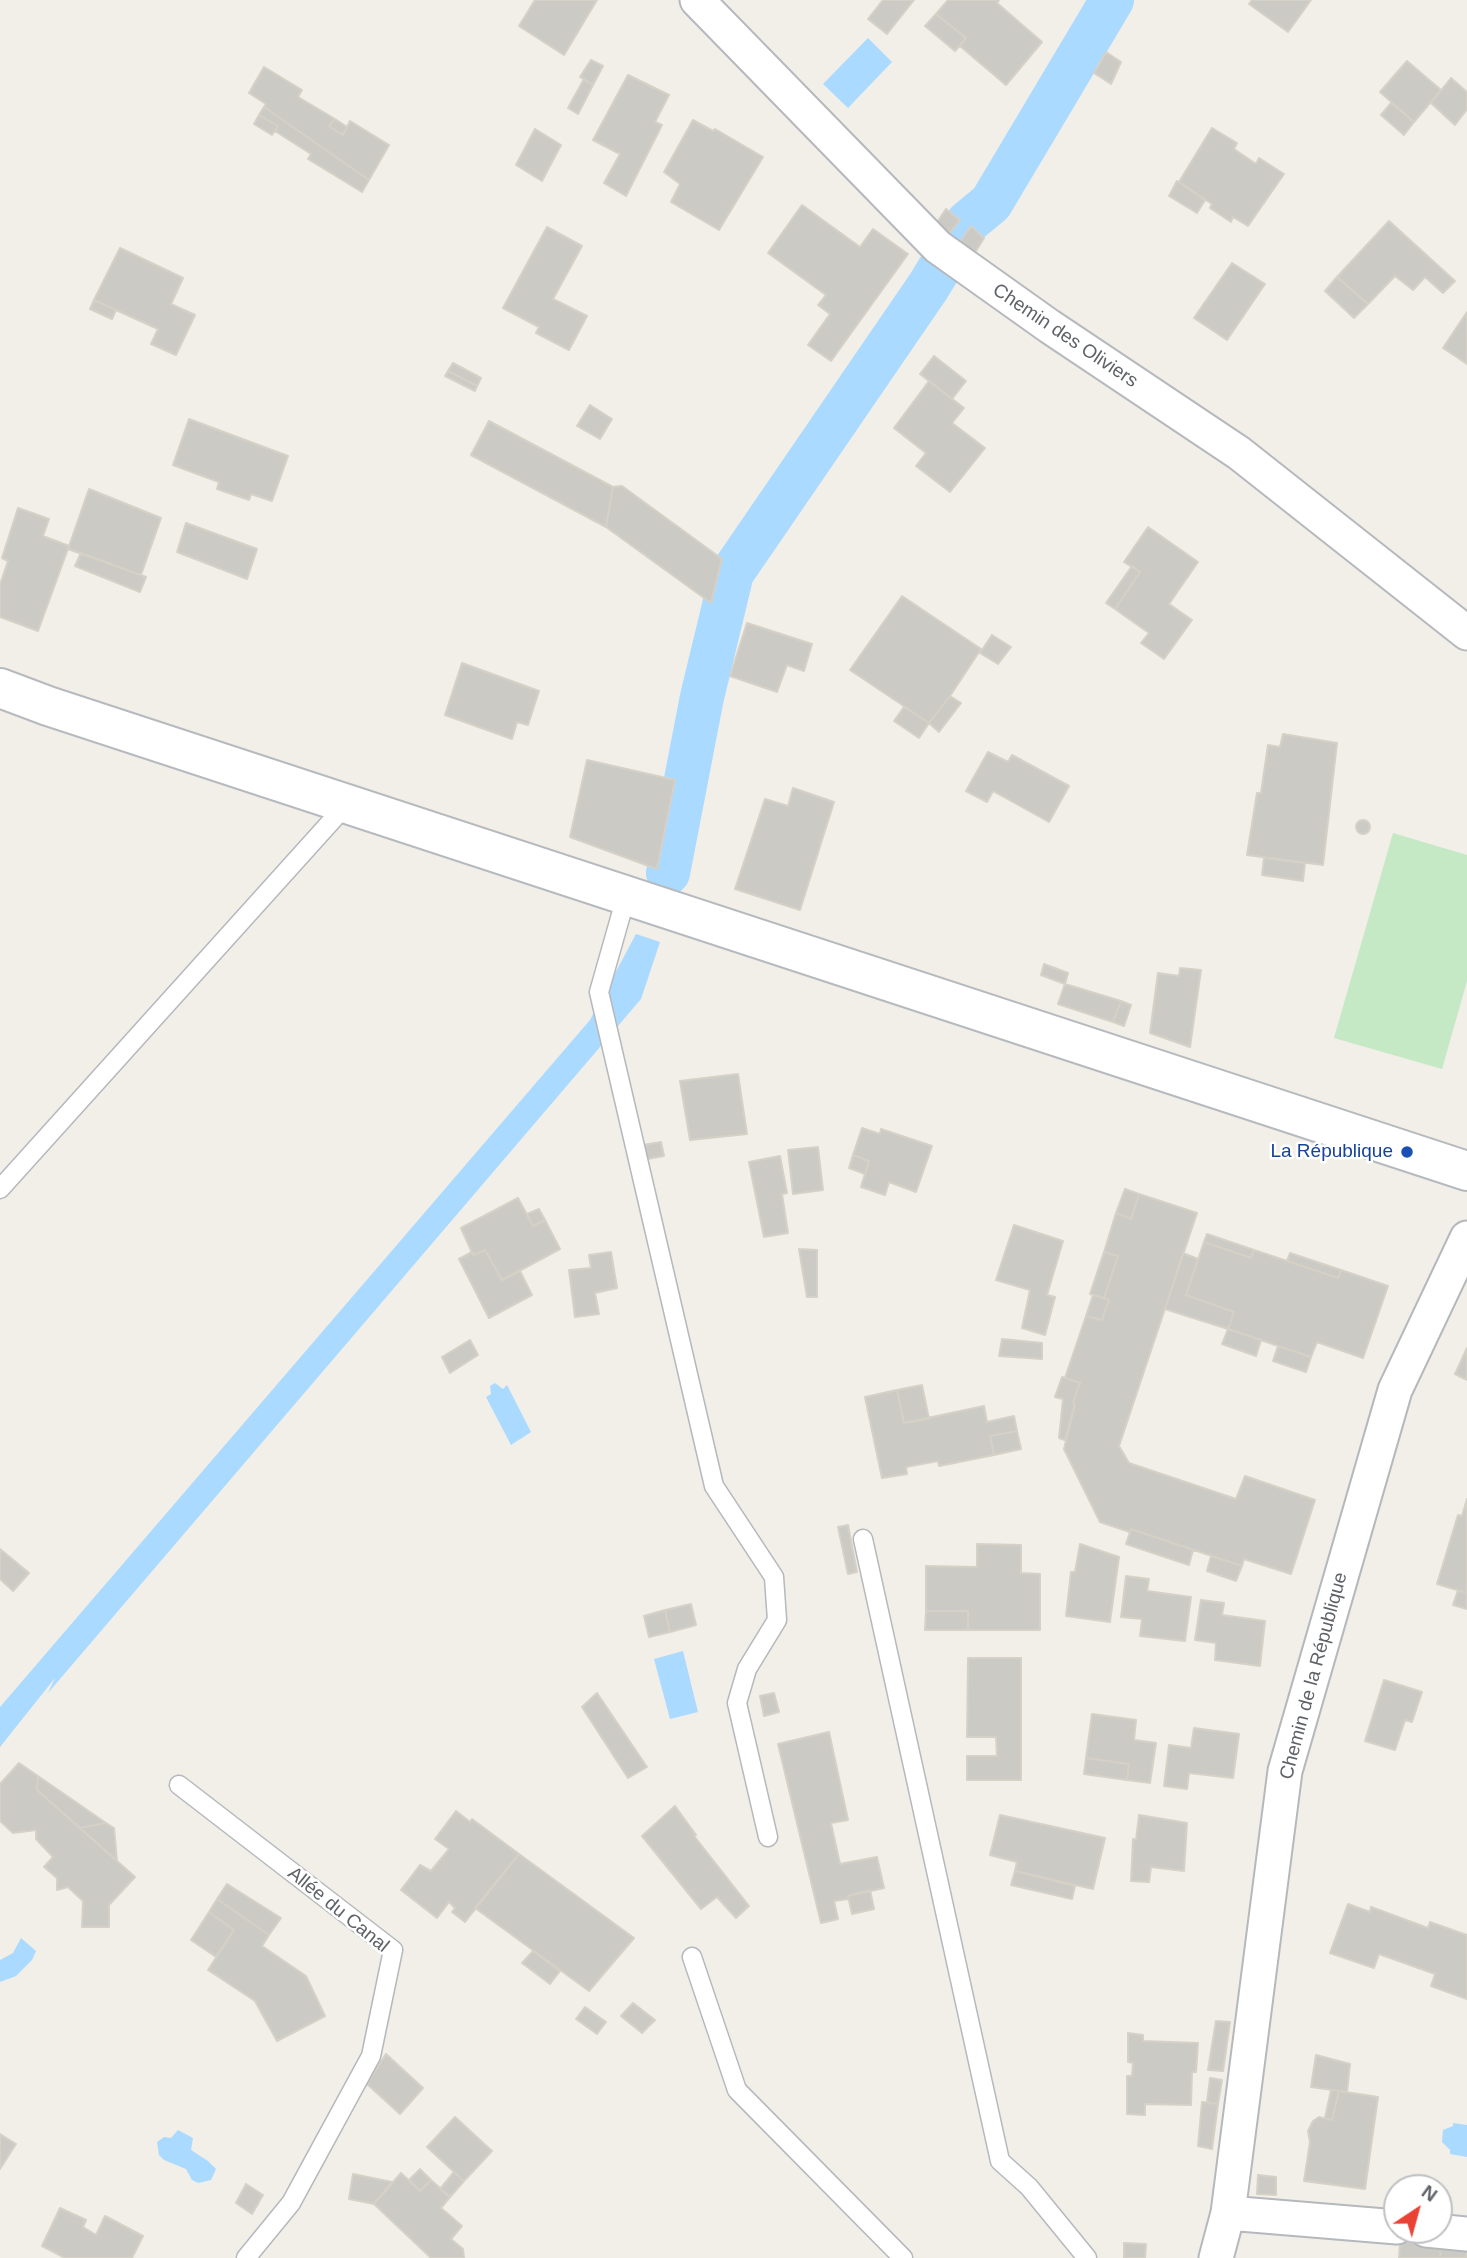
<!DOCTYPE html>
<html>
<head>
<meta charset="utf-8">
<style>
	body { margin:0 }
	#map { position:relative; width:1467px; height:2258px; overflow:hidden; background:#f1efe8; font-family:Arial,sans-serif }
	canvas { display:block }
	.north { position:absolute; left:1383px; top:2174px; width:70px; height:70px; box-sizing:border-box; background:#fff; border:2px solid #bfc1c3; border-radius:50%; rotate:36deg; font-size:19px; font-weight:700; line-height:28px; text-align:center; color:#5f6368 }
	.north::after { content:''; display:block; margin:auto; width:24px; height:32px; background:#ea4335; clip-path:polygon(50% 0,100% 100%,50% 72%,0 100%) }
</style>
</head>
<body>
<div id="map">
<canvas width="1467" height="2258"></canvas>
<div class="north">N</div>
</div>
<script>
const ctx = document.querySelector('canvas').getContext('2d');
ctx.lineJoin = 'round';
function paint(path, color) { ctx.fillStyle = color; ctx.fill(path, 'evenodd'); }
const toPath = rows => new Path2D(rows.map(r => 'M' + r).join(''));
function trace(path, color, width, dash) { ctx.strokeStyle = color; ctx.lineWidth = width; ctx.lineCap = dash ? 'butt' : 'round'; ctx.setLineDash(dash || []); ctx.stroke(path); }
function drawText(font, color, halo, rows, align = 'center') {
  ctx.font = font + ' Arial,sans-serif'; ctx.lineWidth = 5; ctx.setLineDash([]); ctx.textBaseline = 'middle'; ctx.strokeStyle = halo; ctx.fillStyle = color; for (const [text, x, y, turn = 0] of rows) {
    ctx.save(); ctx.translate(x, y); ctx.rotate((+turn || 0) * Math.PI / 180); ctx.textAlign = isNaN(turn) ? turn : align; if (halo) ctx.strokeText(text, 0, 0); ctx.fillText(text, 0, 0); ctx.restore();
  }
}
paint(toPath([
	[1393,833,1467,855,1467,981,1442,1069,1334,1038]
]), '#c5e8c5');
paint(toPath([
	[868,38,892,62,848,108,823,84],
	[636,934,660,942,641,999,48,1693,55,1678,0,1747,0,1707,590,1020],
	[495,1383,503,1389,507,1385,531,1432,511,1445,486,1397,491,1394,490,1386],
	[683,1651,698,1712,670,1719,654,1659],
	[21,1938,36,1951,32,1960,16,1976,0,1982,0,1960,13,1953],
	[1453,2123,1467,2125,1467,2157,1450,2154,1450,2150,1442,2142,1443,2130,1453,2126],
	[178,2130,193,2138,191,2150,208,2161,216,2169,211,2180,198,2183,192,2180,186,2169,164,2160,159,2155,157,2142,164,2137,171,2138]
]), '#aadaff');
trace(toPath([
	[668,873,702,697,732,573,928,287,968,222,991,203,1112,0]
]), '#aadaff', 44);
const building = toPath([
	[535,0,597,0,564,55,519,26,535,0],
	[883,0,914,0,887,34,868,19,883,0],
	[948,0,999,0,997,3,1042,42,1006,85,960,46,966,38,936,14,948,0],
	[1252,0,1311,0,1288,32,1249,4,1252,0],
	[936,14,966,38,955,51,925,26,936,14],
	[1106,52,1121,62,1111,84,1094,73,1106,52],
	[591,60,603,66,593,85,580,77,591,60],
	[1407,61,1441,90,1414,122,1380,92,1407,61],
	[264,67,302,90,298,97,335,119,329,126,343,135,350,121,389,145,369,180,264,107,266,104,249,93,264,67],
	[628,75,669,95,655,122,662,125,626,196,604,183,620,154,593,140,628,75],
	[1451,78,1467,92,1467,109,1455,125,1431,103,1451,78],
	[584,79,593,85,578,114,568,108,584,79],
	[1391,103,1414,122,1404,135,1381,115,1391,103],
	[264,107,369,180,362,192,308,159,311,154,275,131,278,126,259,115,264,107],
	[259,115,278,126,272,135,254,124,259,115],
	[335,119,347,127,343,135,329,126,335,119],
	[693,120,713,131,715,129,763,157,719,230,671,202,680,184,664,172,693,120],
	[1212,128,1237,143,1234,149,1256,164,1259,158,1284,174,1248,226,1233,217,1231,222,1210,208,1212,204,1179,182,1212,128],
	[535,129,561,145,542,181,516,165,535,129],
	[1177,181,1205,200,1197,213,1169,196,1177,181],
	[802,205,860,247,873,229,908,254,831,361,808,345,830,314,818,305,826,295,768,253,802,205],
	[946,209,960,220,950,233,936,224,946,209],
	[1389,221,1455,281,1443,293,1425,277,1413,290,1395,276,1368,304,1337,277,1389,221],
	[971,226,984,238,971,259,956,248,971,226],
	[547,227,582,246,553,299,587,316,569,350,536,333,539,327,503,308,547,227],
	[120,248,183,278,171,304,195,315,176,355,151,344,158,329,94,300,120,248],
	[1232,263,1265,284,1227,340,1194,318,1232,263],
	[1337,277,1368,304,1354,318,1325,291,1337,277],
	[94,300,116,310,112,319,90,309,94,300],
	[1467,312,1467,364,1443,348,1467,312],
	[934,356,966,381,952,399,920,374,934,356],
	[453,363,481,378,477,386,448,371,453,363],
	[448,371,477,386,475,391,445,376,448,371],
	[929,381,964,408,952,423,985,448,950,492,916,466,926,453,894,428,929,381],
	[590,405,612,419,600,439,577,426,590,405],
	[189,419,288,456,272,501,251,494,249,500,217,489,219,482,173,465,189,419],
	[489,421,613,487,606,527,471,455,489,421],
	[622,486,722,559,711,603,606,527,613,487,622,486],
	[89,489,161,518,141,575,68,549,89,489],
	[18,508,49,519,43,536,69,546,38,631,0,617,0,585,8,561,2,558,18,508],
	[186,523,257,549,247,579,177,552,186,523],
	[1148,527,1198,562,1169,604,1192,620,1164,659,1141,643,1149,633,1115,609,1140,572,1124,562,1148,527],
	[81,553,146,577,140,592,75,566,81,553],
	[1132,566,1140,572,1115,609,1106,603,1132,566],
	[902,596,981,649,950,696,929,723,850,670,902,596],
	[747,623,812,644,804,671,787,665,777,692,730,676,747,623],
	[992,635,1011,647,998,664,980,653,992,635],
	[462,663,539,691,528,725,517,722,512,739,445,715,462,663],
	[950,696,961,703,939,732,929,723,950,696],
	[904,707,929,723,919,738,894,721,904,707],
	[1283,734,1337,743,1323,865,1247,855,1257,793,1261,793,1268,745,1280,747,1283,734],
	[988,752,1008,762,1012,755,1069,786,1049,822,993,791,987,802,966,791,988,752],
	[587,760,675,780,657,869,570,837,587,760],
	[793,788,834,802,800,910,735,889,765,799,788,806,793,788],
	'1356 827a7 7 0 1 1 14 0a7 7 0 1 1-14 0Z',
	[1264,858,1305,863,1303,881,1262,875,1264,858],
	[1044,964,1068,973,1065,984,1041,975,1044,964],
	[1180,968,1201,970,1190,1047,1150,1033,1158,973,1179,976,1180,968],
	[1065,984,1121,1001,1113,1022,1058,1004,1065,984],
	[1121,1001,1131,1005,1124,1026,1113,1022,1121,1001],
	[738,1074,747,1134,690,1140,680,1081,738,1074],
	[862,1128,880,1134,881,1129,932,1146,916,1192,889,1182,885,1195,861,1187,869,1161,853,1155,862,1128],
	[661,1142,664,1156,647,1159,643,1145,661,1142],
	[818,1147,823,1190,793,1194,788,1150,818,1147],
	[853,1155,869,1161,865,1174,849,1168,853,1155],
	[780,1156,787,1193,782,1194,788,1233,764,1237,749,1162,780,1156],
	[1125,1189,1139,1194,1131,1219,1116,1213,1125,1189],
	[1139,1194,1197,1213,1119,1446,1129,1463,1236,1499,1245,1476,1315,1500,1291,1574,1244,1559,1242,1566,1131,1529,1130,1532,1100,1522,1064,1449,1075,1404,1073,1403,1080,1383,1065,1378,1086,1316,1102,1320,1109,1300,1104,1298,1118,1256,1104,1252,1116,1213,1131,1219,1139,1194],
	[518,1198,533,1226,545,1220,560,1249,502,1280,485,1250,473,1255,461,1228,518,1198],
	[539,1209,545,1220,533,1226,527,1214,539,1209],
	[1014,1225,1063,1241,1047,1295,1055,1297,1045,1335,1022,1328,1030,1290,996,1280,1014,1225],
	[1207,1234,1254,1250,1251,1258,1204,1242,1207,1234],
	[1204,1242,1251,1258,1254,1250,1338,1278,1341,1270,1388,1286,1363,1358,1317,1342,1311,1357,1228,1329,1234,1312,1186,1295,1204,1242],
	[799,1249,817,1250,817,1297,807,1297,799,1249],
	[485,1250,502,1280,520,1271,532,1295,489,1318,459,1259,472,1252,473,1255,485,1250],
	[611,1252,617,1288,595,1293,599,1314,575,1317,569,1270,591,1268,589,1255,611,1252],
	[1104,1252,1118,1256,1104,1298,1090,1294,1104,1252],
	[1183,1253,1198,1259,1186,1295,1234,1312,1228,1329,1165,1309,1183,1253],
	[1290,1253,1341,1270,1338,1278,1287,1261,1290,1253],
	[1093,1295,1109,1300,1102,1320,1086,1316,1093,1295],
	[1228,1329,1261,1340,1256,1356,1222,1344,1228,1329],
	[1002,1339,1042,1343,1042,1359,999,1356,1002,1339],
	[470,1340,478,1355,450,1373,442,1357,470,1340],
	[1278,1346,1311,1357,1306,1372,1273,1361,1278,1346],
	[1467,1348,1467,1380,1455,1374,1467,1348],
	[1062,1377,1080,1383,1073,1403,1075,1404,1065,1440,1059,1438,1063,1399,1055,1397,1062,1377],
	[922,1385,929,1419,904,1423,897,1390,922,1385],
	[897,1390,904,1423,984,1406,987,1422,1014,1416,1017,1431,990,1436,994,1455,939,1466,938,1461,906,1467,907,1474,882,1478,865,1397,897,1390],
	[1017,1431,1021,1449,994,1455,990,1436,1017,1431],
	[1467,1499,1467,1593,1437,1584,1458,1515,1462,1516,1467,1499],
	[848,1525,857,1572,848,1574,838,1527,848,1525],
	[1131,1529,1193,1550,1189,1565,1126,1544,1131,1529],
	[977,1544,1021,1545,1021,1573,1040,1574,1040,1630,968,1630,968,1611,926,1611,926,1566,977,1567,977,1544],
	[1080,1544,1119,1557,1110,1622,1066,1616,1071,1572,1075,1572,1080,1544],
	[0,1549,29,1573,13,1591,0,1579,0,1549],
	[1211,1556,1242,1566,1236,1581,1207,1571,1211,1556],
	[1126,1576,1149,1579,1147,1591,1191,1597,1185,1641,1140,1636,1142,1619,1121,1617,1126,1576],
	[1458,1590,1467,1593,1467,1609,1453,1605,1458,1590],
	[1201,1600,1224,1603,1222,1615,1265,1621,1260,1666,1215,1660,1216,1643,1195,1640,1201,1600],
	[691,1604,696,1625,670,1632,665,1610,691,1604],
	[665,1610,670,1632,649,1637,644,1616,665,1610],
	[926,1611,968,1611,968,1630,925,1630,926,1611],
	[968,1658,1021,1658,1021,1780,967,1780,967,1756,997,1756,996,1737,967,1737,968,1658],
	[1384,1680,1422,1692,1412,1722,1405,1720,1395,1750,1365,1741,1384,1680],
	[597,1693,647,1767,628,1778,582,1707,597,1693],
	[774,1693,779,1712,764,1716,760,1696,774,1693],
	[1092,1714,1136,1720,1134,1740,1156,1743,1150,1783,1127,1780,1129,1764,1086,1758,1092,1714],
	[1194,1728,1239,1734,1233,1778,1189,1773,1187,1789,1164,1786,1169,1745,1191,1748,1194,1728],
	[829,1732,848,1820,831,1823,840,1864,877,1857,884,1888,848,1896,848,1899,834,1901,838,1919,821,1923,778,1744,829,1732],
	[1086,1758,1129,1764,1127,1780,1084,1774,1086,1758],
	[19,1763,38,1776,37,1790,135,1877,109,1905,109,1927,82,1927,83,1901,68,1887,57,1890,57,1878,44,1867,53,1857,36,1839,36,1830,13,1833,0,1821,0,1784,19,1763],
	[38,1776,106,1823,80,1828,37,1790,38,1776],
	[675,1806,696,1835,694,1836,749,1906,736,1918,717,1897,701,1909,642,1836,675,1806],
	[456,1811,470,1822,472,1819,519,1854,465,1922,452,1912,455,1908,449,1902,437,1918,401,1890,420,1865,431,1871,449,1849,435,1839,456,1811],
	[1000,1815,1105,1838,1093,1889,1015,1871,1017,1862,990,1855,1000,1815],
	[1139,1815,1187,1823,1184,1871,1151,1867,1149,1882,1131,1881,1133,1839,1136,1840,1139,1815],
	[106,1823,114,1828,117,1861,80,1828,106,1823],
	[519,1854,634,1938,589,1991,475,1908,519,1854],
	[1015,1871,1075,1886,1072,1899,1011,1885,1015,1871],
	[227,1884,281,1918,269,1935,217,1899,227,1884],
	[870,1890,874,1909,852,1914,848,1896,870,1890],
	[217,1899,269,1935,262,1946,306,1976,325,2016,277,2041,255,2001,208,1970,234,1930,209,1912,217,1899],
	[1348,1904,1370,1912,1371,1907,1428,1928,1430,1922,1467,1935,1467,1999,1431,1986,1435,1974,1379,1954,1374,1968,1330,1953,1348,1904],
	[209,1912,234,1930,216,1957,191,1940,209,1912],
	[533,1951,560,1971,550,1984,522,1963,533,1951],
	[633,2003,655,2020,642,2033,621,2016,633,2003],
	[585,2007,606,2022,597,2034,576,2019,585,2007],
	[1216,2021,1230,2022,1223,2071,1208,2070,1216,2021],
	[1128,2033,1143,2035,1143,2041,1198,2043,1196,2072,1192,2072,1191,2105,1145,2104,1145,2115,1127,2114,1127,2076,1132,2076,1133,2063,1128,2062,1128,2033],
	[386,2054,423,2088,400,2114,367,2084,386,2054],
	[1316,2055,1350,2064,1347,2092,1311,2087,1316,2055],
	[1210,2078,1222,2080,1218,2104,1207,2102,1210,2078],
	[1331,2090,1339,2091,1332,2120,1325,2118,1331,2090],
	[1339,2091,1378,2097,1365,2189,1304,2181,1310,2142,1308,2131,1313,2121,1319,2117,1332,2120,1339,2091],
	[1202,2102,1218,2104,1212,2149,1198,2146,1202,2102],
	[455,2117,492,2151,464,2181,427,2147,455,2117],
	[0,2134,16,2144,0,2169,0,2134],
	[420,2169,431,2180,420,2191,409,2180,420,2169],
	[454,2172,464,2181,450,2197,440,2189,454,2172],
	[401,2173,420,2191,431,2180,450,2197,441,2208,462,2226,451,2239,463,2249,464,2258,431,2258,374,2204,401,2173],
	[353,2174,392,2182,374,2204,349,2199,353,2174],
	[1258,2175,1276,2177,1276,2195,1257,2194,1258,2175],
	[246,2184,263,2195,252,2214,236,2203,246,2184],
	[60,2208,86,2220,83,2227,96,2235,105,2216,143,2236,132,2258,65,2258,42,2246,60,2208],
	[1400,2241,1441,2245,1440,2258,1399,2258,1400,2241],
	[1124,2243,1146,2244,1145,2258,1124,2258,1124,2243],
	[1441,2245,1467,2246,1467,2258,1440,2258,1441,2245]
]);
paint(building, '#cccac5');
trace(building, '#d6d1c6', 2);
const lane = toPath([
	[626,897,599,992,714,1486,774,1577,777,1620,747,1669,737,1703,768,1837],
	[0,1189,346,805],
	[863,1539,1000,2161,1029,2187,1087,2258],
	[179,1785,393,1950,371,2056,291,2203,246,2258],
	[692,1957,737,2090,903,2258]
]);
const street = toPath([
	[697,0,938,247,1049,326,1239,453,1467,633],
	[1228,2213,1397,2227],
	[1426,2230,1467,2234],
	[1216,2258,1228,2213,1285,1771,1395,1390,1467,1238]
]);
const secondary = toPath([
	[0,688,48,706,1467,1171]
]);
trace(lane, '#b5b8bc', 21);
trace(street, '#b5b8bc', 37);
trace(secondary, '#b6babf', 42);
trace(lane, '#fff', 18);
trace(street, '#fff', 33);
trace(secondary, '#fff', 38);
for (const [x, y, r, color] of [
	[1407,1152,7,"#1a4fb4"]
]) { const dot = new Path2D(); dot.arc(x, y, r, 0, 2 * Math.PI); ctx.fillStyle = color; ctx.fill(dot); trace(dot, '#fff', 2.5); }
drawText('19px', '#5f6368', '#fff', [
	["Chemin des Oliviers",1065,336,34],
	["Chemin de la République",1314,1676,-75],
	["Allée du Canal",338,1910,39]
]);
drawText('19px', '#164399', '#fff', [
	["La République",1393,1152]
], 'right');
</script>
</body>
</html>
